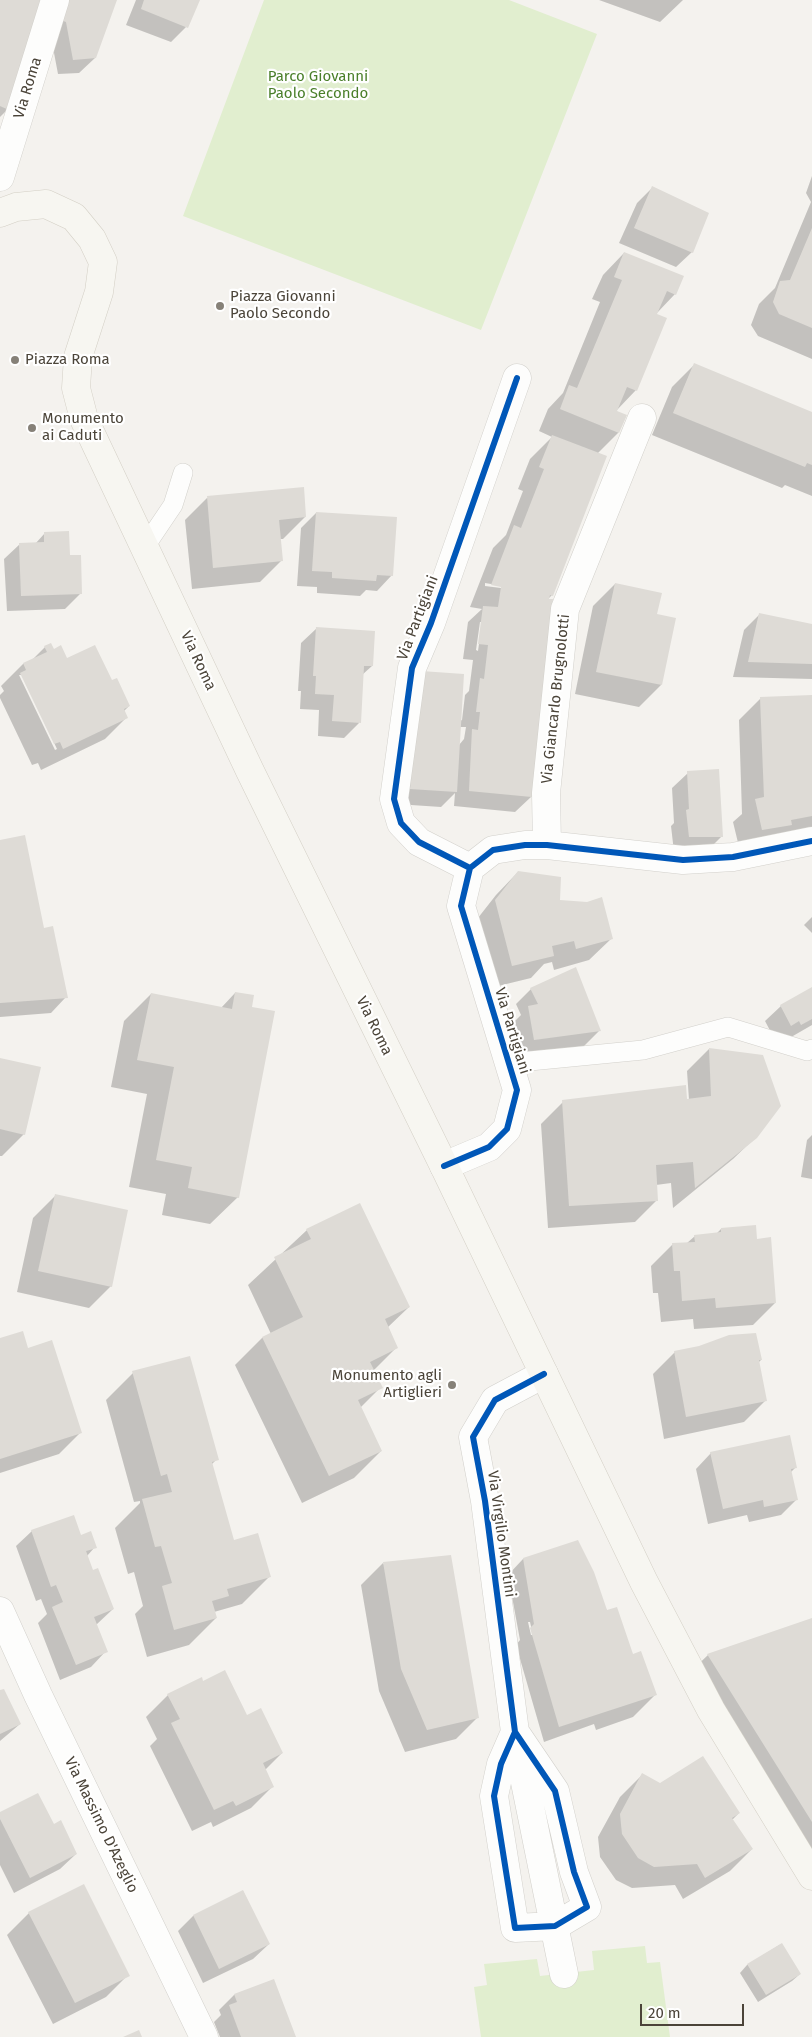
<!DOCTYPE html>
<html>
<head>
<meta charset="utf-8">
<style>
	body { margin:0 }
	#map { position:relative; width:812px; height:2037px; overflow:hidden; background:#f4f2ee; font-family:"Fira Sans",sans-serif }
	canvas { display:block }
	.scale { position:absolute; left:640px; top:2004px; width:104px; height:22px; box-sizing:border-box; border:2px solid #4b4439; border-top:0; padding-left:6px; font-size:15px; line-height:18px; white-space:nowrap; color:#4b4439; -webkit-text-stroke:4px #fff; paint-order:stroke }
</style>
</head>
<body>
<div id="map">
<canvas width="812" height="2037"></canvas>
<div class="scale">20 m</div>
</div>
<script>
const ctx = document.querySelector('canvas').getContext('2d');
ctx.lineJoin = 'round';
function paint(path, color) { ctx.fillStyle = color; ctx.fill(path, 'evenodd'); }
const toPath = rows => new Path2D(rows.map(r => 'M' + r).join(''));
function trace(path, color, width, dash) { ctx.strokeStyle = color; ctx.lineWidth = width; ctx.lineCap = dash ? 'butt' : 'round'; ctx.setLineDash(dash || []); ctx.stroke(path); }
function drawText(font, color, halo, rows, align = 'center') {
  ctx.font = font + ' "Fira Sans",sans-serif'; ctx.lineWidth = 4.5; ctx.setLineDash([]); ctx.textBaseline = 'middle'; ctx.strokeStyle = halo; ctx.fillStyle = color; for (const [text, x, y, turn = 0] of rows) {
    ctx.save(); ctx.translate(x, y); ctx.rotate((+turn || 0) * Math.PI / 180); ctx.textAlign = isNaN(turn) ? turn : align; if (halo) ctx.strokeText(text, 0, 0); ctx.fillText(text, 0, 0); ctx.restore();
  }
}
paint(toPath([
	[264,0,509,0,597,34,481,330,183,216],
	[645,1946,647,1963,660,1962,670,2037,481,2037,474,1987,487,1985,484,1964,537,1959,540,1976,594,1970,592,1951]
]), '#e1eecf');
paint(toPath([
	[0,0,8,109,0,117],
	[54,0,116,0,95,58,79,73,58,74,51,37],
	[136,0,199,0,186,27,171,42,126,25],
	[599,0,683,0,660,22],
	[812,176,812,359,758,336,751,325,759,304,775,288,811,202,806,193],
	[652,188,692,252,676,267,619,243,637,203],
	[624,253,675,294,656,314,636,390,616,411,625,416,618,433,597,454,552,595,547,600,531,797,515,812,454,806,455,793,441,807,396,804,399,749,462,720,465,695,469,691,473,660,463,659,468,622,482,609,470,607,493,548,506,535,523,491,518,489,530,459,552,437,539,431,548,409,563,393,600,302,592,299,603,275],
	[485,583,503,586,501,588,485,586],
	[480,622,482,622,478,651,476,650],
	[460,727,466,727,464,739,459,745],
	[694,365,812,414,812,496,785,485,782,488,652,435,672,387],
	[207,498,305,517,283,539,280,539,282,560,260,582,192,589,185,520],
	[316,513,392,575,377,591,366,590,360,596,317,593,317,587,297,586,301,528],
	[45,533,69,556,81,593,65,609,7,611,4,559,20,544,35,544],
	[615,584,656,615,661,685,639,707,575,694,593,606],
	[760,614,812,625,812,679,733,677,744,630],
	[317,628,372,666,362,675,359,723,344,738,318,736,319,710,300,709,301,691,298,691,301,643],
	[45,647,111,682,129,706,124,711,127,717,105,739,41,770,38,763,32,765,0,698,0,695,4,691,1,686,23,664,32,660],
	[19,675,22,675,57,749,55,750],
	[812,696,812,838,740,851,733,822,742,814,739,720,761,698],
	[688,773,722,836,707,851,674,852,671,826,674,823,672,788],
	[0,841,66,997,51,1013,0,1017],
	[518,872,611,939,589,960,554,970,552,962,544,964,531,978,490,988,474,923,496,895],
	[812,917,812,933,804,925],
	[812,988,812,1025,786,1040,775,1040,765,1021,781,1006],
	[531,989,599,1031,584,1046,519,1055,513,1023,521,1015,516,1004],
	[235,993,250,1008,238,1197,210,1224,162,1215,166,1194,129,1187,147,1094,111,1087,124,1021,151,994,221,1008],
	[709,1049,756,1137,733,1159,673,1208,671,1183,656,1185,657,1200,635,1222,548,1228,541,1124,563,1102,689,1100,687,1071],
	[0,1059,24,1134,2,1156,0,1156],
	[812,1135,812,1179,801,1177,807,1140],
	[55,1196,111,1286,89,1308,17,1292,33,1218],
	[721,1229,756,1240,775,1303,753,1325,694,1329,693,1319,661,1322,658,1293,653,1293,651,1266,673,1244,687,1243,695,1236,716,1234],
	[307,1230,409,1307,387,1328,397,1347,373,1371,381,1387,360,1408,381,1451,354,1478,302,1503,235,1365,262,1338,271,1334,248,1285],
	[0,1339,27,1349,81,1432,59,1454,0,1473],
	[675,1352,761,1360,758,1363,766,1400,744,1422,664,1439,653,1374],
	[133,1373,217,1459,211,1465,233,1541,269,1577,242,1604,214,1612,216,1618,189,1645,147,1657,135,1614,143,1606,134,1572,128,1574,115,1528,140,1503,140,1501,134,1502,106,1400],
	[711,1453,796,1467,790,1473,796,1500,781,1515,749,1522,747,1515,708,1524,696,1469],
	[32,1531,80,1537,95,1547,87,1556,93,1572,113,1609,96,1625,106,1651,91,1667,60,1680,38,1623,47,1614,41,1599,36,1601,16,1546],
	[577,1542,601,1600,655,1695,633,1717,596,1730,594,1724,544,1742,516,1645,520,1640,508,1575,523,1559],
	[528,1622,530,1622,533,1635,531,1635],
	[383,1563,478,1717,456,1739,405,1752,379,1691,361,1585],
	[812,1620,812,1878,686,1676,708,1655],
	[202,1683,246,1717,282,1753,265,1770,273,1786,251,1808,213,1827,211,1822,192,1831,150,1746,157,1739,146,1717,168,1695],
	[0,1692,20,1724,0,1741],
	[642,1775,660,1785,739,1813,732,1820,752,1849,730,1871,683,1899,675,1885,632,1888,616,1880,600,1857,598,1837,620,1797],
	[0,1813,53,1825,76,1854,60,1869,14,1893,0,1865],
	[243,1891,269,1944,253,1959,203,1983,178,1931,193,1916],
	[29,1913,128,1975,106,1997,53,2024,7,1935],
	[781,1944,800,1974,792,1981,758,2002,740,1973,747,1965],
	[273,1980,294,2037,220,2037,214,2022,221,2015,219,2010,234,1995]
]), '#0003');
paint(toPath([
	[0,0,47,0,9,110,0,106],
	[64,0,117,0,96,58,73,60,66,22,58,19],
	[144,0,200,0,188,28,141,9],
	[652,186,709,213,693,253,634,228],
	[812,228,812,328,779,314,773,302,780,281,790,280],
	[624,252,684,276,676,295,667,291,657,314,667,318,637,391,627,387,617,411,627,415,619,433,560,409,569,385,577,388,622,280,614,277],
	[694,363,812,412,812,465,807,463,805,467,673,413],
	[552,435,607,456,553,596,550,595,549,599,553,599,532,797,469,791,472,729,478,730,480,712,476,712,480,678,484,679,488,645,478,644,483,606,498,607,501,587,491,585,514,525,521,528,544,469,539,467],
	[304,487,306,517,279,520,283,561,213,568,207,496],
	[316,512,397,517,393,576,377,575,376,581,332,578,332,572,312,571],
	[69,531,70,555,81,555,82,594,21,596,19,543,44,542,44,532],
	[615,583,662,593,657,614,676,618,662,685,596,672],
	[759,613,812,624,812,664,748,662],
	[316,627,375,631,373,666,364,666,361,723,332,721,334,695,315,694,316,676,313,676],
	[51,643,54,649,61,645,67,658,95,645,112,680,117,678,130,706,124,709,128,718,63,749,60,742,54,744,20,673,26,670,23,663,47,652,44,646],
	[421,671,464,674,457,792,410,789,414,732,417,732],
	[812,695,812,816,791,820,792,825,762,830,755,799,764,797,760,697],
	[719,769,723,837,689,837,686,810,689,809,687,771],
	[25,835,44,928,53,926,68,998,0,1003,0,840],
	[518,871,561,877,560,900,587,902,602,897,613,939,576,949,574,941,552,946,554,956,512,966,495,900],
	[576,967,601,1031,534,1040,528,1006,538,1004,530,988],
	[812,987,812,1019,801,1025,799,1021,791,1026,780,1005],
	[235,992,254,995,252,1007,275,1011,239,1198,188,1188,192,1167,156,1160,174,1067,137,1060,151,993,232,1009],
	[709,1048,763,1055,781,1106,757,1138,695,1188,693,1162,656,1165,658,1201,569,1206,562,1100,686,1085,687,1099,711,1096],
	[0,1058,41,1067,25,1135,0,1129],
	[55,1194,128,1210,112,1287,38,1271],
	[360,1203,410,1307,385,1319,398,1348,370,1362,383,1388,358,1400,382,1451,329,1476,262,1337,303,1317,274,1257,311,1239,306,1229],
	[756,1225,757,1239,771,1237,776,1303,716,1308,715,1298,682,1301,680,1271,674,1271,672,1243,695,1242,694,1235,721,1232,721,1228],
	[23,1331,28,1348,52,1340,82,1433,0,1459,0,1338],
	[756,1333,762,1360,759,1360,767,1401,686,1417,674,1351,699,1346,729,1335],
	[190,1356,219,1460,212,1462,234,1540,258,1533,271,1577,227,1589,229,1596,212,1601,217,1618,174,1630,162,1586,172,1583,161,1546,155,1547,142,1499,172,1492,167,1474,161,1476,132,1371],
	[790,1435,797,1468,791,1469,798,1500,764,1507,763,1500,723,1509,710,1452],
	[74,1515,81,1535,91,1531,97,1548,86,1551,93,1570,98,1568,114,1609,94,1617,108,1652,76,1665,52,1607,63,1602,56,1585,51,1587,31,1530],
	[578,1540,594,1572,607,1610,617,1607,633,1654,641,1651,657,1695,559,1727,530,1628,534,1624,523,1558],
	[451,1555,479,1718,427,1730,401,1669,383,1562],
	[812,1618,812,1822,707,1654],
	[225,1670,247,1715,261,1708,283,1753,263,1763,274,1787,236,1806,233,1801,214,1810,171,1723,180,1719,167,1694,202,1677,203,1681],
	[4,1689,21,1724,0,1734,0,1690],
	[703,1756,740,1813,732,1818,753,1849,705,1878,697,1864,654,1867,638,1858,622,1834,620,1814,642,1773,660,1783],
	[38,1793,54,1824,61,1820,77,1854,30,1878,0,1819,0,1812],
	[84,1884,130,1976,75,2003,28,1912],
	[243,1890,270,1944,219,1969,193,1915],
	[782,1943,801,1974,766,1995,747,1964],
	[274,1979,296,2037,241,2037,229,2005,237,2002,234,1994],
	[139,2030,142,2037,123,2037]
]), '#dedbd6');
const service = toPath([
	[144,548,173,505,183,473],
	[509,1063,643,1050,728,1027,807,1051,812,1049]
]);
const minor = toPath([
	[0,177,55,0],
	[547,845,546,793,565,609,642,418],
	[470,868,419,842,401,823,394,799,412,668,431,623,517,378],
	[444,1166,489,1147,507,1129,517,1090,461,906,470,868,493,850,525,845,547,845,683,860,733,857,812,841],
	[0,1611,38,1695,204,2037],
	[515,1732,555,1791,574,1872,587,1907,555,1926,515,1928,494,1796,501,1764,515,1732,485,1501,473,1437,495,1400,544,1374],
	[517,1743,564,1974]
]);
const secondary = toPath([
	[0,213,16,207,46,204,74,217,92,239,103,262,99,292,78,357,76,388,84,419,250,771,444,1166,644,1582,711,1710,812,1876]
]);
trace(service, '#d2d0cb', 20);
trace(minor, '#d2d0cb', 29);
trace(secondary, '#d3cfc5', 29);
trace(service, '#fdfdfc', 19);
trace(minor, '#fdfdfc', 28);
trace(secondary, '#f7f6f1', 28);
trace(toPath([
	[470,868,419,842,401,823,394,799,412,668,431,623,517,378],
	[444,1166,489,1147,507,1129,517,1090,461,906,470,868,493,850,525,845,547,845,683,860,733,857,812,841],
	[515,1732,555,1791,574,1872,587,1907,555,1926,515,1928,494,1796,501,1764,515,1732,485,1501,473,1437,495,1400,544,1374]
]), '#0057b8', 6);
for (const [x, y, r, color] of [
	[220,306,5,"#868178"],
	[15,360,5,"#868178"],
	[32,428,5,"#868178"],
	[452,1385,5,"#868178"]
]) { const dot = new Path2D(); dot.arc(x, y, r, 0, 2 * Math.PI); ctx.fillStyle = color; ctx.fill(dot); trace(dot, '#fff', 2); }
drawText('15px', '#4a7f2a', '#fff', [
	["Parco Giovanni",318,77],
	["Paolo Secondo",318,94]
]);
drawText('15px', '#4b4439', '#fff', [
	["Via Roma",28,88,-73],
	["Via Partigiani",418,618,-69],
	["Via Roma",198,661,65],
	["Via Giancarlo Brugnolotti",556,699,-84],
	["Via Roma",374,1026,64],
	["Via Partigiani",512,1031,73],
	["Via Virgilio Montini",501,1534,82],
	["Via Massimo D'Azeglio",101,1825,64]
]);
drawText('15px', '#4b4439', '#fff', [
	["Piazza Giovanni",230,297],
	["Paolo Secondo",230,314],
	["Piazza Roma",25,360],
	["Monumento",42,419],
	["ai Caduti",42,436],
	["Monumento agli",442,1376,"right"],
	["Artiglieri",442,1393,"right"]
], 'left');
</script>
</body>
</html>
